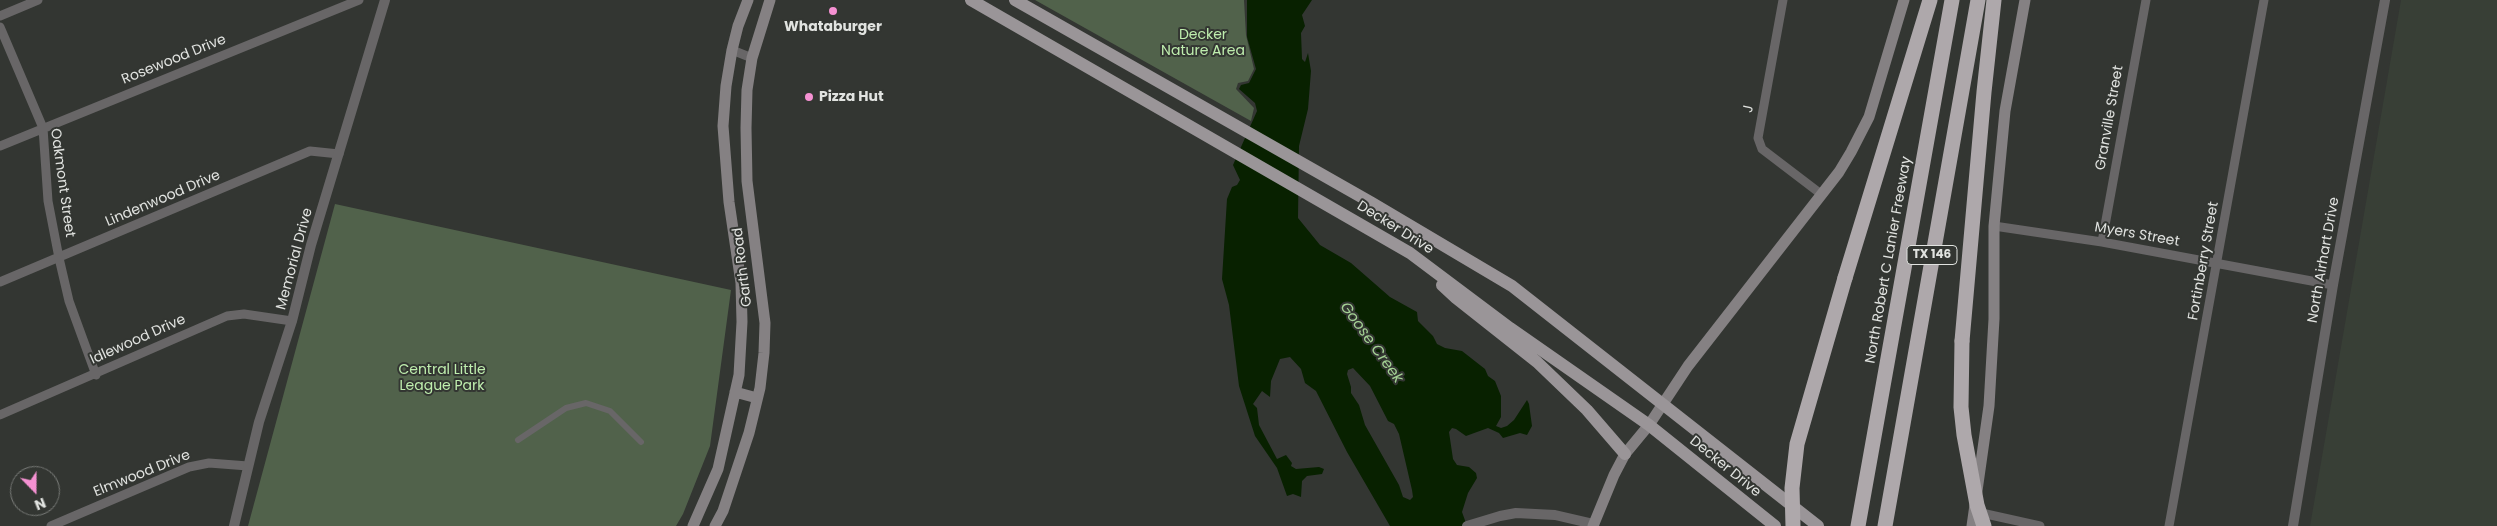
<!DOCTYPE html>
<html>
<head>
<meta charset="utf-8">
<style>
	body { margin:0 }
	#map { position:relative; width:2497px; height:526px; overflow:hidden; background:#333632; font-family:Poppins,sans-serif }
	canvas { display:block }
	.north { position:absolute; left:10px; top:466px; width:50px; height:50px; box-sizing:border-box; background:#333632; border:1px solid #797b78; border-radius:50%; rotate:158deg; font-size:14px; font-weight:700; line-height:20px; text-align:center; color:#e1e3e0 }
	.north::after { content:''; display:block; margin:auto; width:18px; height:22px; background:#f591d2; clip-path:polygon(50% 0,100% 100%,50% 72%,0 100%) }
</style>
</head>
<body>
<div id="map">
<canvas width="2497" height="526"></canvas>
<div class="north">N</div>
</div>
<script>
const ctx = document.querySelector('canvas').getContext('2d');
ctx.lineJoin = 'round';
function paint(path, color) { ctx.fillStyle = color; ctx.fill(path, 'evenodd'); }
const toPath = rows => new Path2D(rows.map(r => 'M' + r).join(''));
function trace(path, color, width, dash) { ctx.strokeStyle = color; ctx.lineWidth = width; ctx.lineCap = dash ? 'butt' : 'round'; ctx.setLineDash(dash || []); ctx.stroke(path); }
function drawText(font, color, halo, rows, align = 'center') {
  ctx.font = font + ' Poppins,sans-serif'; ctx.lineWidth = 4; ctx.setLineDash([]); ctx.textBaseline = 'middle'; ctx.strokeStyle = halo; ctx.fillStyle = color; for (const [text, x, y, turn = 0] of rows) {
    ctx.save(); ctx.translate(x, y); ctx.rotate((+turn || 0) * Math.PI / 180); ctx.textAlign = isNaN(turn) ? turn : align; if (halo) ctx.strokeText(text, 0, 0); ctx.fillText(text, 0, 0); ctx.restore();
  }
}
paint(toPath([
	[2401,0,2497,0,2497,526,2310,526]
]), '#383f36');
paint(toPath([
	[1035,0,1244,0,1246,35,1254,69,1248,81,1238,83,1236,89,1254,108,1251,121],
	[335,204,731,290,710,446,683,514,676,526,248,526]
]), '#51624b');
paint(toPath([
	[1247,0,1312,0,1302,15,1305,26,1301,33,1302,59,1305,62,1308,53,1311,71,1308,109,1299,146,1298,218,1320,245,1351,263,1390,297,1417,312,1418,321,1433,336,1437,344,1445,348,1462,351,1485,369,1488,376,1495,381,1501,396,1501,417,1496,426,1501,428,1507,426,1514,420,1527,400,1529,404,1532,426,1527,435,1520,433,1503,438,1499,433,1488,428,1466,436,1456,429,1452,428,1449,432,1453,459,1457,465,1469,467,1476,473,1477,478,1468,493,1462,512,1467,526,1390,526,1347,452,1316,391,1305,383,1301,369,1290,357,1280,359,1271,381,1270,397,1262,391,1253,404,1257,408,1259,425,1277,459,1286,455,1292,463,1291,466,1296,469,1319,467,1324,469,1322,474,1307,476,1302,481,1301,497,1293,494,1287,496,1277,468,1255,436,1239,386,1229,305,1222,279,1227,199,1232,187,1237,185,1240,180,1233,165,1257,111,1255,103,1239,89,1241,85,1249,83,1256,69,1247,37],
	[1353,368,1370,386,1388,421,1394,424,1399,434,1412,490,1413,497,1410,500,1403,497,1399,485,1365,425,1359,405,1351,393,1351,387,1347,374,1348,370]
]), '#082100');
trace(toPath([
	[518,440,566,408,586,403,610,411,641,442]
]), '#686667', 6);
trace(toPath([
	[1783,0,1758,138,1762,149,1821,194],
	[0,16,38,0],
	[0,27,43,128,48,201,59,258,69,301,96,375],
	[732,50,752,58],
	[0,146,359,0],
	[1994,226,2102,242,2333,285],
	[2102,242,2146,0],
	[0,282,310,151,339,154],
	[0,415,227,316,244,314,292,321],
	[1977,512,2040,526],
	[51,526,189,467,209,463,248,466],
	[2169,526,2264,0]
]), '#686667', 9);
trace(toPath([
	[234,526,259,422,292,321,311,245,385,0],
	[1467,526,1500,516,1516,513,1555,515,1594,524],
	[2293,526,2333,285,2385,0]
]), '#686667', 10);
trace(toPath([
	[735,392,757,398],
	[693,526,718,469,739,375,742,322,741,283,729,202,723,126,726,86,732,50,738,26,748,0],
	[715,526,723,511,749,433,760,388,764,353,765,323,747,181,746,128,747,90,752,58,770,0],
	[1593,526,1614,475,1625,454,1649,425,1688,366,1839,172,1851,152,1869,117,1904,0],
	[1972,526,1989,406,1994,319,1994,226,2005,111,2025,0]
]), '#858183', 11);
trace(toPath([
	[971,0,1410,253,1510,328,1649,425,1775,526],
	[1015,0,1372,203,1512,286,1818,526],
	[1442,285,1456,298,1537,362,1587,410,1625,454]
]), '#9a9598', 12);
trace(toPath([
	[1845,278,1930,0],
	[1962,341,1984,92,1994,0],
	[1858,526,1952,0],
	[1885,526,1978,0]
]), '#aea8ab', 15);
trace(toPath([
	[1962,341,1961,407,1964,435,1977,505,1984,526],
	[1793,526,1792,488,1797,444,1845,278]
]), '#aea8ab', 15);
for (const [x, y, r, color] of [
	[833,11,5,"#f591d2"],
	[809,97,5,"#f591d2"]
]) { const dot = new Path2D(); dot.arc(x, y, r, 0, 2 * Math.PI); ctx.fillStyle = color; ctx.fill(dot); trace(dot, '#333632', 2); }
for (const [x, y, w] of [
	[1932,255,50]
]) { const box = new Path2D(); box.roundRect(x - w / 2, y - 9.5, w, 19, 4); ctx.fillStyle = '#333632'; ctx.fill(box); trace(box, '#e1e3e0', 1); }
drawText('bold 12px', '#e1e3e0', null, [
	["TX 146",1932,255]
]);
drawText('bold 14px', '#e1e3e0', '#333632', [
	["Whataburger",833,27],
	["Pizza Hut",819,97,"left"]
]);
drawText('14px', '#bfeeae', '#333632', [
	["Decker",1203,35],
	["Nature Area",1203,51],
	["Central Little",442,370],
	["League Park",442,386]
]);
drawText('14px', '#e1e3e0', '#333632', [
	["Rosewood Drive",174,60,-22],
	["J",1749,109,-79],
	["Granville Street",2110,118,-80],
	["Oakmont Street",62,183,82],
	["Lindenwood Drive",163,199,-23],
	["Decker Drive",1395,228,32],
	["Myers Street",2137,235,10],
	["Memorial Drive",295,259,-75],
	["North Robert C Lanier Freeway",1889,260,-80],
	["North Airhart Drive",2324,260,-80],
	["Fortinberry Street",2204,261,-80],
	["Garth Road",743,267,-97],
	["Idlewood Drive",138,340,-24],
	["Decker Drive",1725,467,39],
	["Elmwood Drive",142,474,-22]
]);
drawText('italic 15px', '#a4d294', '#333632', [
	["Goose Creek",1371,343,54]
]);
</script>
</body>
</html>
